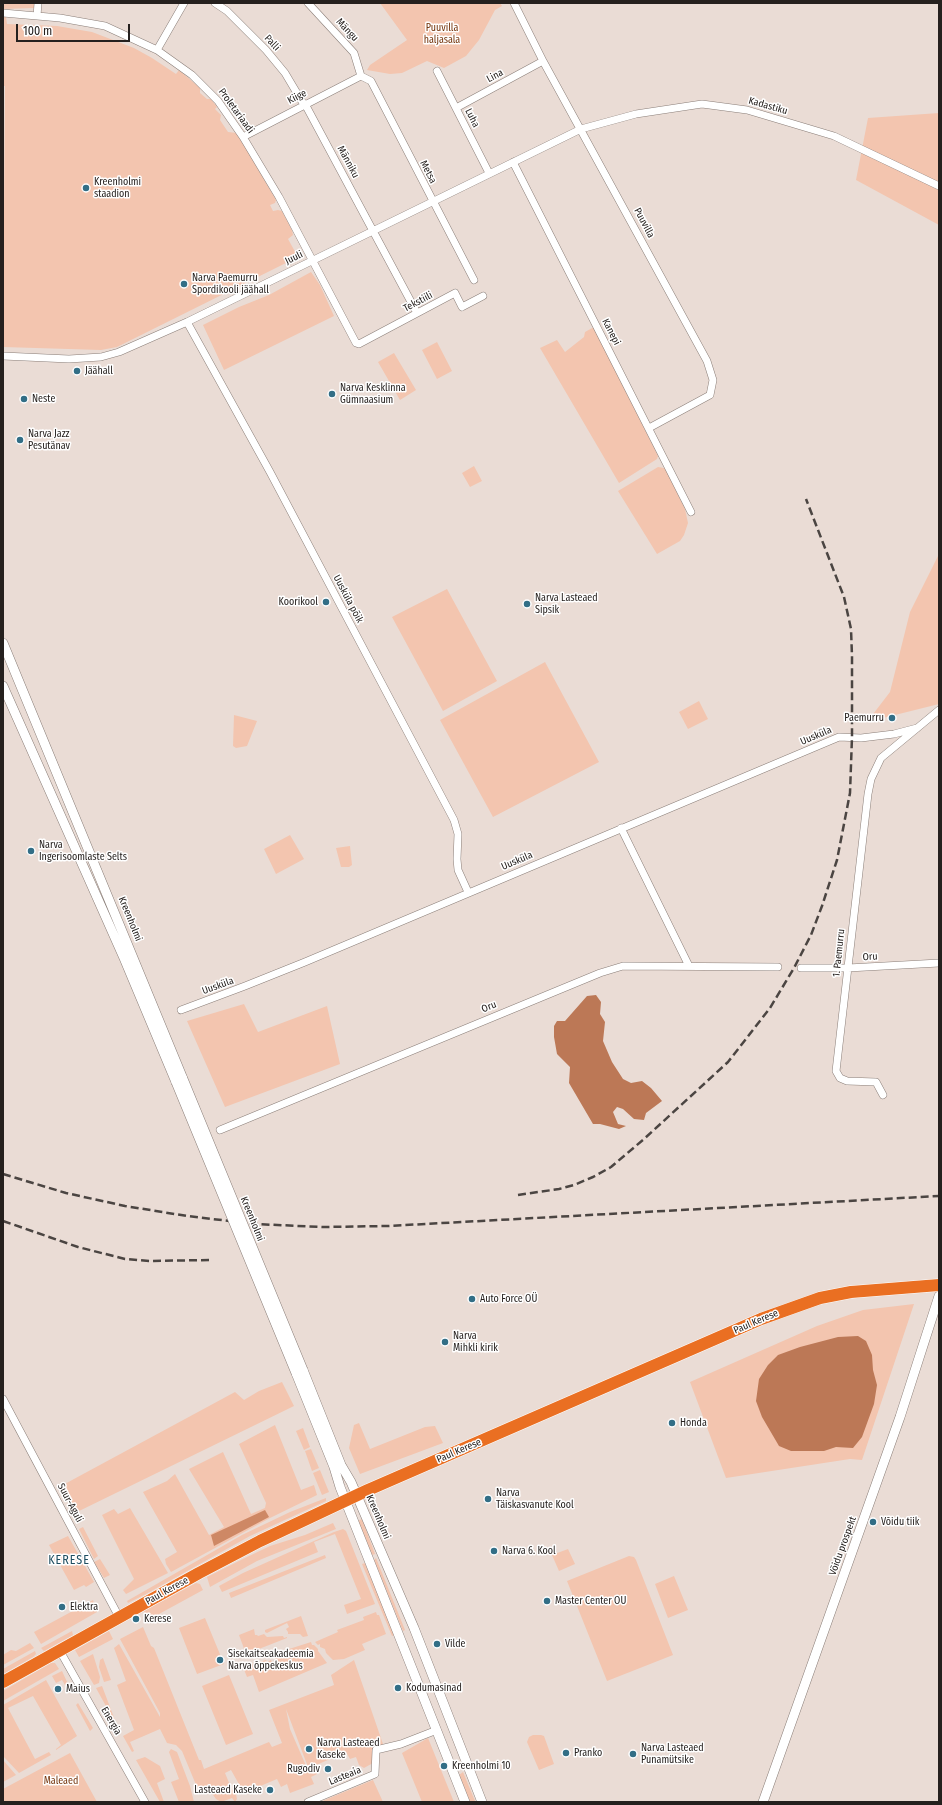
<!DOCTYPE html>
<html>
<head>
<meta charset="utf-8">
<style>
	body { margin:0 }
	#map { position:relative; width:942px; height:1805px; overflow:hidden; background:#eadcd5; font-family:"Fira Sans Condensed",sans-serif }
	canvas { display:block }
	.frame { position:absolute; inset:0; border:4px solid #25201e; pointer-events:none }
	.scale { position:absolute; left:16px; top:24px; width:114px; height:18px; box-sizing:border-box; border:2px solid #25201e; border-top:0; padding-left:5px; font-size:12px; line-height:14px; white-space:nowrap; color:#25201e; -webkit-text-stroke:3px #fff; paint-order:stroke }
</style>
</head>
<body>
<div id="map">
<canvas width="942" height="1805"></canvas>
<div class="frame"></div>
<div class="scale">100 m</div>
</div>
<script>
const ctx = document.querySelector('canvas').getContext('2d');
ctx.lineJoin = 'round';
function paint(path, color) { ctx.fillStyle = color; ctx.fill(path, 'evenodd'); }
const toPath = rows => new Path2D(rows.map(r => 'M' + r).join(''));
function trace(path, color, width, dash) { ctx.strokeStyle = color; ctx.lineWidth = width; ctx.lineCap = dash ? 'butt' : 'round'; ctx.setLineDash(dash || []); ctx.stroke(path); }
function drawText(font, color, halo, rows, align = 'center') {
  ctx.font = font + ' "Fira Sans Condensed",sans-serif'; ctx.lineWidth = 3; ctx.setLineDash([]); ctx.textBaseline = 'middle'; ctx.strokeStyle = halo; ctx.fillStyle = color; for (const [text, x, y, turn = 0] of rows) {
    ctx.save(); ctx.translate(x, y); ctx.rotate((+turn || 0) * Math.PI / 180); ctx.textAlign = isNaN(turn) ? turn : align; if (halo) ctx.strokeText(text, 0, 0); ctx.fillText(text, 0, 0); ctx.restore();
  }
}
paint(toPath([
	[3,3,35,3,34,8,3,9],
	[380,3,500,3,502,6,495,10,479,40,466,56,444,68,427,61,402,73,390,74,367,70,370,65,407,40],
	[3,17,6,17,7,24,57,26,92,32,134,48,152,58,176,74,179,70,200,88,200,93,207,99,211,99,217,107,215,109,221,115,220,120,228,132,237,133,276,200,275,203,270,205,273,211,278,210,282,211,292,230,293,235,288,239,298,257,117,347,101,350,3,347,5,86,3,86],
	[939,113,939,225,856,180,868,118],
	[311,272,320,285,334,316,224,370,203,325,239,307,269,295],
	[594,327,658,456,657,459,619,483,540,348,557,340,565,352,584,337,585,332],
	[437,342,452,371,437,379,422,350],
	[394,353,416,390,400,400,378,362],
	[474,466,482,481,470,487,462,473],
	[658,467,664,468,666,470,685,509,688,523,684,535,680,541,657,554,618,491],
	[939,554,939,704,867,722,890,692,910,612],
	[447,589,497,681,443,711,392,617],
	[545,662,599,762,493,817,440,720],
	[699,701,708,719,688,729,679,712],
	[234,715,257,721,247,746,236,748,233,746],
	[290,835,304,859,276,874,264,849],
	[350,846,352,865,349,867,341,867,336,848],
	[244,1004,258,1032,327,1006,340,1064,225,1107,187,1021],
	[914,1304,862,1460,850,1459,726,1478,690,1382,817,1326,863,1310],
	[282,1382,294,1406,75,1513,61,1486,235,1392,244,1400,259,1391],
	[359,1423,370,1449,425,1427,435,1426,443,1443,360,1474,349,1448,354,1425],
	[275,1425,301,1490,314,1485,317,1495,270,1518,171,1572,166,1564,165,1559,177,1552,143,1492,167,1481,175,1474,209,1535,224,1527,189,1469,223,1452,251,1514,265,1508,266,1503,239,1444],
	[303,1428,310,1447,304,1450,296,1431],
	[311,1449,319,1468,312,1471,305,1451],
	[320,1470,329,1492,322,1495,313,1473],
	[326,1498,326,1501,324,1502,250,1536,146,1594,128,1603,127,1601,242,1535,290,1512],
	[130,1508,168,1573,126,1594,123,1590,134,1579,102,1515,114,1509,118,1514],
	[362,1519,375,1554,372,1555,358,1521],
	[333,1523,336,1529,257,1561,210,1587,207,1577,245,1558,270,1546,305,1535],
	[83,1527,98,1556,94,1559,79,1529],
	[343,1529,346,1531,375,1604,347,1614,344,1605,361,1599,335,1534,314,1542,318,1552,222,1592,219,1586,243,1573,334,1532],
	[68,1536,94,1582,86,1587,84,1585,74,1590,49,1545],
	[568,1549,575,1564,559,1571,552,1555],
	[325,1555,326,1558,231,1598,229,1593],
	[629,1556,634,1557,636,1560,673,1655,607,1681,567,1581],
	[376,1558,405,1630,403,1631,374,1560],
	[100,1559,110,1575,104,1578,94,1562],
	[365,1563,394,1635,392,1636,362,1564],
	[674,1576,688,1610,668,1618,655,1584],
	[196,1583,200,1584,203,1590,148,1620,144,1611],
	[93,1600,97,1612,41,1644,34,1632],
	[376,1612,377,1615,379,1615,386,1634,362,1644,365,1650,344,1659,333,1660,326,1653,325,1649,320,1647,320,1644,318,1645,315,1642,338,1632,337,1630,364,1620,363,1617],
	[301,1616,308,1636,303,1637,300,1634,288,1634,288,1632,286,1629,289,1627,287,1623,267,1633,265,1632,265,1630],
	[205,1618,224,1664,197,1674,179,1628],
	[143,1627,151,1646,154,1648,199,1760,201,1760,204,1769,269,1742,272,1747,282,1743,269,1710,334,1685,331,1675,354,1660,383,1744,374,1749,373,1763,364,1768,359,1765,356,1757,350,1759,346,1752,314,1766,317,1774,311,1777,314,1784,290,1793,287,1784,281,1787,277,1779,244,1793,231,1770,225,1773,232,1790,235,1790,237,1799,235,1802,232,1798,221,1802,216,1799,208,1788,199,1792,182,1751,176,1745,167,1743,160,1729,130,1742,134,1751,132,1752,123,1736,134,1730,117,1685,126,1681,114,1648,119,1644,160,1717,160,1713,120,1639],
	[286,1709,308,1767,307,1768,290,1729],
	[254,1629,255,1635,257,1635,258,1636,264,1634,267,1637,283,1636,284,1638,287,1637,287,1638,246,1654,239,1635],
	[72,1631,73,1635,44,1651,41,1648],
	[109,1631,113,1639,79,1657,75,1650],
	[311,1642,312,1645,314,1645,318,1649,318,1651,327,1663,259,1692,253,1675,247,1677,243,1667,266,1660,267,1662,271,1660,272,1662,269,1663,270,1666,276,1660,272,1654,278,1652,280,1656,288,1653,286,1650],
	[30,1643,34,1648,3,1665,3,1655,11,1650,16,1651],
	[35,1651,36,1654,33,1657,3,1674,3,1669],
	[93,1654,100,1677,99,1683,94,1685,80,1661],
	[103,1658,111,1680,104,1682,99,1667,100,1660],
	[51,1663,55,1663,59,1669,3,1701,3,1691],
	[62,1671,68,1684,65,1685,62,1680,56,1683,52,1676],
	[229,1675,253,1734,226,1745,202,1686],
	[46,1680,77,1736,56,1750,56,1749,61,1745,33,1696,8,1708,35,1759,49,1752,51,1755,19,1773,3,1756,3,1705],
	[102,1686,118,1728,96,1688],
	[78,1703,93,1728,90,1731,76,1705],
	[533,1735,541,1735,544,1736,554,1764,539,1770,527,1742,529,1737],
	[428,1738,454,1802,422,1802,402,1753],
	[171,1749,177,1752,190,1786,194,1802,179,1802,171,1782,179,1779,169,1752],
	[70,1753,97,1802,3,1802,3,1789],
	[145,1757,160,1766,165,1779,157,1783,164,1802,160,1802,136,1760],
	[3,1760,16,1775,3,1782],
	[463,1772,475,1801,471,1802,470,1802,459,1775],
	[373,1780,383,1802,320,1802]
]), '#f3c5af');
paint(toPath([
	[265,1510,269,1517,214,1546,211,1535]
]), '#ce8865');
paint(toPath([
	[596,995,601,1002,600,1014,605,1022,603,1041,612,1062,623,1079,631,1083,642,1081,651,1088,662,1101,646,1113,644,1120,634,1119,623,1109,617,1107,613,1112,618,1124,626,1126,619,1129,600,1124,593,1124,569,1083,570,1067,557,1054,554,1037,554,1026,557,1021,565,1021,587,996],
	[858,1336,866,1341,872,1355,873,1370,877,1385,874,1404,862,1437,853,1448,836,1447,824,1451,791,1451,779,1446,762,1417,756,1401,759,1379,768,1365,778,1355,800,1347,838,1337]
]), '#bc7856');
const street = toPath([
	[215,3,227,11,266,50,285,73,304,105],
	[308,3,354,53,361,76],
	[514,3,543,61,707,361,713,380,710,395,649,428],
	[3,13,60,18,105,26,157,50,192,75,218,101,243,137,279,197,356,343,359,344,455,293,462,307,483,296],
	[37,16,38,3],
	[157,50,184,3],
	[437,71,489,173],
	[361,76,371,81,474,280],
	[305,104,417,313],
	[456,108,543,61],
	[243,137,361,76],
	[513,162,691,512],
	[187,322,270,472,454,820,458,834,457,859,458,870,468,892],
	[3,356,69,359,101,357,119,352,187,322,581,129,636,114,702,104,747,110,834,136,939,186],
	[621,828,689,966],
	[801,968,848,968,939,963],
	[181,1010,245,986,305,962,839,737,861,738,894,734,917,728],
	[883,1095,876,1082,847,1081,840,1078,836,1071,868,794,871,779,881,758,939,710],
	[220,1130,600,973,623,966,778,967],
	[3,1399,119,1617],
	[60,1651,145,1802],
	[308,1802,375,1774,376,1750,401,1744,437,1730]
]);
const secondary = toPath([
	[3,643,183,1079],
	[3,686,124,958,176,1082],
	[303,1370,341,1465,351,1482,414,1628,482,1802],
	[296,1373,334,1467,340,1487,465,1802],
	[763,1802,900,1417,939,1296]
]);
const highway = toPath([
	[3,1682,199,1573,260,1541,368,1490,761,1319,820,1298,851,1292,939,1285]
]);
trace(street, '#8a7e78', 8);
trace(secondary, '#8a7e78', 10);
trace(highway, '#fff', 13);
trace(street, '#fff', 7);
trace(secondary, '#fff', 9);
trace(highway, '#ea6f22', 12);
trace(toPath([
	[3,1174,66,1193,125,1206,187,1216,255,1224,322,1227,388,1226,939,1196],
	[518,1195,559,1189,574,1185,593,1177,611,1167,644,1139,728,1062,770,1008,794,968,811,935,822,906,837,860,850,793,852,737,852,656,851,629,844,597,806,499],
	[3,1221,78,1247,125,1259,150,1261,210,1260]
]), '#4b4542', 2.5, [8, 4]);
const secondaryBridge = toPath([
	[183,1079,303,1370],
	[176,1082,296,1373]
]);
trace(secondaryBridge, '#8a7e78', 10, []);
trace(secondaryBridge, '#fff', 9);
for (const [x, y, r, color] of [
	[86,188,4,"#326e86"],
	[184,284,4,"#326e86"],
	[77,371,4,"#326e86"],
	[332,394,4,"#326e86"],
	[24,399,4,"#326e86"],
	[20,440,4,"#326e86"],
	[326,602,4,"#326e86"],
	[527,604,4,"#326e86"],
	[892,718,4,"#326e86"],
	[31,851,4,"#326e86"],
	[472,1299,4,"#326e86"],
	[445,1342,4,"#326e86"],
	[672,1423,4,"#326e86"],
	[488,1499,4,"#326e86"],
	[873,1522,4,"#326e86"],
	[494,1551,4,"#326e86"],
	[547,1601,4,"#326e86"],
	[62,1607,4,"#326e86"],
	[136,1619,4,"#326e86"],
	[437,1644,4,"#326e86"],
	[220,1660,4,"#326e86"],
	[398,1688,4,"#326e86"],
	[58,1689,4,"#326e86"],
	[309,1749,4,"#326e86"],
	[566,1753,4,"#326e86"],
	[633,1754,4,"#326e86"],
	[444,1766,4,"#326e86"],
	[328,1769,4,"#326e86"],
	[270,1790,4,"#326e86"]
]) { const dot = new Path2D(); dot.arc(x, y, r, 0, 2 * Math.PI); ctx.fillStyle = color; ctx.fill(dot); trace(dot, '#fff', 1.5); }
drawText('10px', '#73330a', '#fff', [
	["Puuvilla",442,28],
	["haljasala",442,40],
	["Maleaed",61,1781]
]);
drawText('10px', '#25201e', '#fff', [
	["Mängu",347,30,47],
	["Palli",272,43,47],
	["Lina",495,76,-28],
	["Kiige",297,97,-27],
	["Kadastiku",768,106,16],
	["Proletariaadi",236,111,54],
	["Luha",472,118,63],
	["Männiku",348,162,62],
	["Metsa",428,172,63],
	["Puuvilla",644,223,62],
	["Juuli",294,258,-26],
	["Tekstiili",418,302,-28],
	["Kanepi",611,332,63],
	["Uusküla põik",348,599,62],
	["Uusküla",816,736,-23],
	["Uusküla",517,861,-23],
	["Kreenholmi",130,919,68],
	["1. Paemurru",839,953,-84],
	["Oru",870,957,-3],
	["Uusküla",218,986,-20],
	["Oru",489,1007,-22],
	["Kreenholmi",252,1219,68],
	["Paul Kerese",756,1322,-23],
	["Paul Kerese",459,1451,-23],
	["Suur-Aguli",70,1503,62],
	["Kreenholmi",378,1517,67],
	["Võidu prospekt",843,1546,-70],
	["Paul Kerese",167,1591,-29],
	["Energia",111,1721,60],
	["Lasteaia",345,1776,-22]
]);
drawText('10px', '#25201e', '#fff', [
	["Kreenholmi",94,182],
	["staadion",94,194],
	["Narva Paemurru",192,278],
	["Spordikooli jäähall",192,290],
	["Jäähall",85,371],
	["Narva Kesklinna",340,388],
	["Gümnaasium",340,400],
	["Neste",32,399],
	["Narva Jazz",28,434],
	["Pesutänav",28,446],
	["Narva Lasteaed",535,598],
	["Sipsik",535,610],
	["Koorikool",318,602,"right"],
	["Paemurru",884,718,"right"],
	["Narva",39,845],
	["Ingerisoomlaste Selts",39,857],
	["Auto Force OÜ",480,1299],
	["Narva",453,1336],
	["Mihkli kirik",453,1348],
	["Honda",680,1423],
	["Narva",496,1493],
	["Täiskasvanute Kool",496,1505],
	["Võidu tiik",881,1522],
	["Narva 6. Kool",502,1551],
	["Master Center OU",555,1601],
	["Elektra",70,1607],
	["Kerese",144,1619],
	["Vilde",445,1644],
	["Sisekaitseakadeemia",228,1654],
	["Narva õppekeskus",228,1666],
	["Kodumasinad",406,1688],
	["Maius",66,1689],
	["Narva Lasteaed",317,1743],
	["Kaseke",317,1755],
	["Narva Lasteaed",641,1748],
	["Punamütsike",641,1760],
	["Pranko",574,1753],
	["Kreenholmi 10",452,1766],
	["Rugodiv",320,1769,"right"],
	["Lasteaed Kaseke",262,1790,"right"]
], 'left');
ctx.letterSpacing = '1px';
drawText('12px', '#1e4e61', '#fff', [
	["KERESE",69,1561]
]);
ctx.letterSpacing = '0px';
</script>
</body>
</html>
